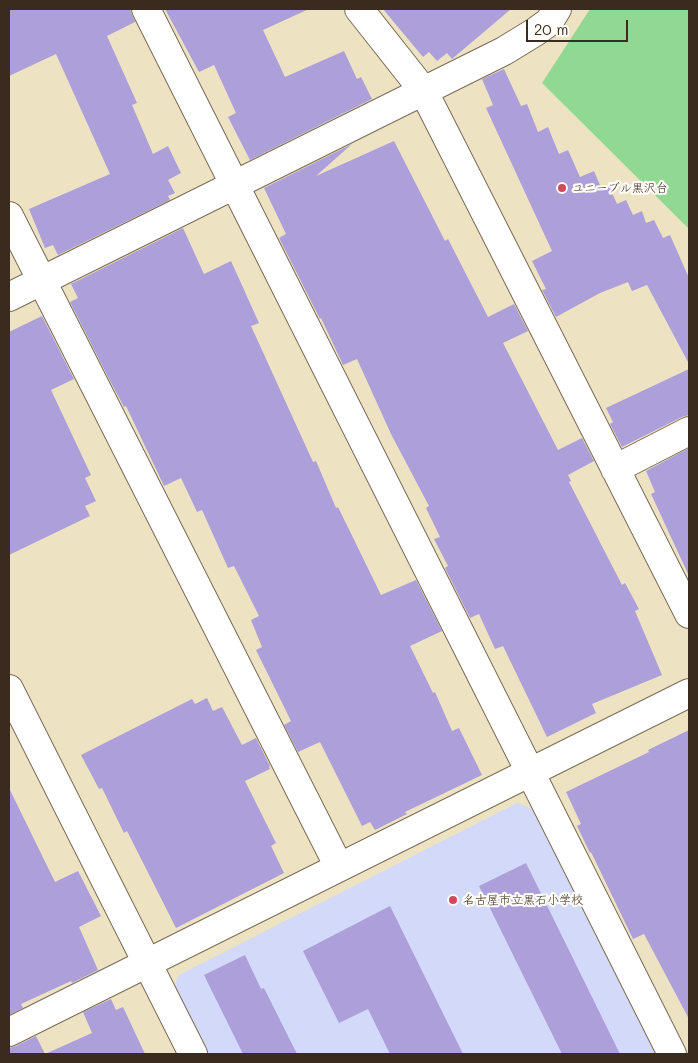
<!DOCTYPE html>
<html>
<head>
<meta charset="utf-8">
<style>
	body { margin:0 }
	#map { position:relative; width:698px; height:1063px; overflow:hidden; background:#ede3c2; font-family:Mali,sans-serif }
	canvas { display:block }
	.frame { position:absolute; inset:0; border:10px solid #3b2a1e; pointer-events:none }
	.scale { position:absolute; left:526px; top:20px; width:102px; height:22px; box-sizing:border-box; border:2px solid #3b2a1e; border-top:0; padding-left:6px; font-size:15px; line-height:18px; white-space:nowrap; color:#3b2a1e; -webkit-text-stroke:4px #fdfcf7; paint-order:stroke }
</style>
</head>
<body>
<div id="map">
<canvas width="698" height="1063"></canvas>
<div class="frame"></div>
<div class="scale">20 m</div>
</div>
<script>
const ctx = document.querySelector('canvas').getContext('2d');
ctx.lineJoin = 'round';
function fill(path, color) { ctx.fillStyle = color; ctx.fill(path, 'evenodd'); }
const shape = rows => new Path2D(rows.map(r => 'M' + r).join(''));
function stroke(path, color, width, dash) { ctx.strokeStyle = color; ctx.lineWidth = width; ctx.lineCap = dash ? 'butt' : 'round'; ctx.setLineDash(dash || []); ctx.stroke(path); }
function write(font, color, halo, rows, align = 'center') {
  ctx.font = font + ' Mali,"Klee One",sans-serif'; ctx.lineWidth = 4.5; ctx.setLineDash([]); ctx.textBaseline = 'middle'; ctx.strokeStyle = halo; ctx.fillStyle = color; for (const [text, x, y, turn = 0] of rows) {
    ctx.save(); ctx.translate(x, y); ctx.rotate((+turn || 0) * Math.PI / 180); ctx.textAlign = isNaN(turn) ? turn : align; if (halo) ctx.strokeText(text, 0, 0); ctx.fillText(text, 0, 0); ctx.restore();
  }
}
const built = shape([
	[517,803,535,810,657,1054,207,1054,174,988,179,975]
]);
const green = shape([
	[590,9,689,9,689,229,542,83]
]);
const building = shape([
	[9,9,130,9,135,22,107,36,137,103,132,105,153,154,168,146,181,173,168,180,175,193,168,196,170,200,58,255,53,245,45,248,29,209,110,174,56,54,9,76],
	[165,9,309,9,263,30,285,77,344,51,357,79,361,77,372,99,250,160,228,117,236,113,214,65,199,72],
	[383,9,511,9,452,59,447,53,437,61,429,52,423,57],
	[504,69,521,106,527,104,538,132,548,127,559,154,568,150,580,177,594,171,602,190,609,186,617,204,626,200,633,215,642,211,646,223,654,220,663,238,670,235,689,278,689,364,647,285,632,291,628,282,600,293,556,317,542,290,546,289,532,261,552,251,486,108,493,105,482,79],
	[394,141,445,241,448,239,488,317,514,304,528,331,503,343,558,450,582,438,594,461,568,475,571,481,569,482,622,585,625,583,639,609,635,611,662,675,592,704,596,713,547,737,503,646,495,649,479,614,470,618,445,568,448,566,434,539,440,537,426,508,429,506,391,434,357,359,343,365,321,318,320,319,279,238,286,234,264,188,352,144,316,176],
	[183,228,204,274,231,261,259,323,251,326,313,462,316,461,336,508,338,507,381,595,416,580,442,631,410,646,433,693,435,692,452,731,459,728,482,775,405,812,407,814,375,830,370,822,362,826,320,742,298,752,284,725,291,721,256,650,262,647,251,620,259,616,234,566,228,568,202,510,197,512,181,478,164,486,126,406,124,407,108,377,70,302,78,298,71,284],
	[42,316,74,379,51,390,91,475,85,478,96,501,85,506,90,516,9,555,9,332],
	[689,369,689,415,682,417,622,447,610,424,613,422,606,408],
	[689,448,689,576,651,494,655,492,646,471],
	[207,698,213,711,222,707,242,745,256,738,270,766,269,767,270,769,245,781,276,843,271,846,284,873,176,928,127,831,124,833,102,788,99,789,81,755,192,699,195,704],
	[689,730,689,1019,644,934,633,939,591,852,590,853,577,826,581,824,566,792,649,752,648,750],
	[9,788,55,882,78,871,101,916,79,927,98,970,72,983,71,981,21,1004,23,1008,9,1015],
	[526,863,620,1054,562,1054,479,886],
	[390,906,463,1054,390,1054,368,1009,339,1023,303,951],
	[245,955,261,989,264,988,297,1054,243,1054,204,975],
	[111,999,116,1010,123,1007,145,1054,9,1054,9,1048,16,1046,36,1036,45,1054,92,1033,83,1012]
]);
const minor = shape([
	[146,9,672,1054],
	[359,9,423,90,689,614],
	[9,216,339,867],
	[9,297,504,51,535,32,549,22,557,9],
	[615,469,689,431],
	[9,689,193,1054],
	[9,1032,689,693]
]);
const markers = [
	[562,188,5,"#d1495b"],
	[453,900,5,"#d1495b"]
];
const poiNames = [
	["ユニーブル黒沢台",572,188],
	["名古屋市立黒石小学校",463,900]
];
fill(built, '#d2d9f9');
fill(green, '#91d993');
fill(building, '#ac9fda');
stroke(minor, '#796b57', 30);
stroke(minor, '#fff', 28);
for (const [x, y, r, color] of markers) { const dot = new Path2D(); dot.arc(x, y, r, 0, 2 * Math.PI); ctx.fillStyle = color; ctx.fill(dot); stroke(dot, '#fdfcf7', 2); }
write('12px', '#3b2a1e', '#fdfcf7', poiNames, 'left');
</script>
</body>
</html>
